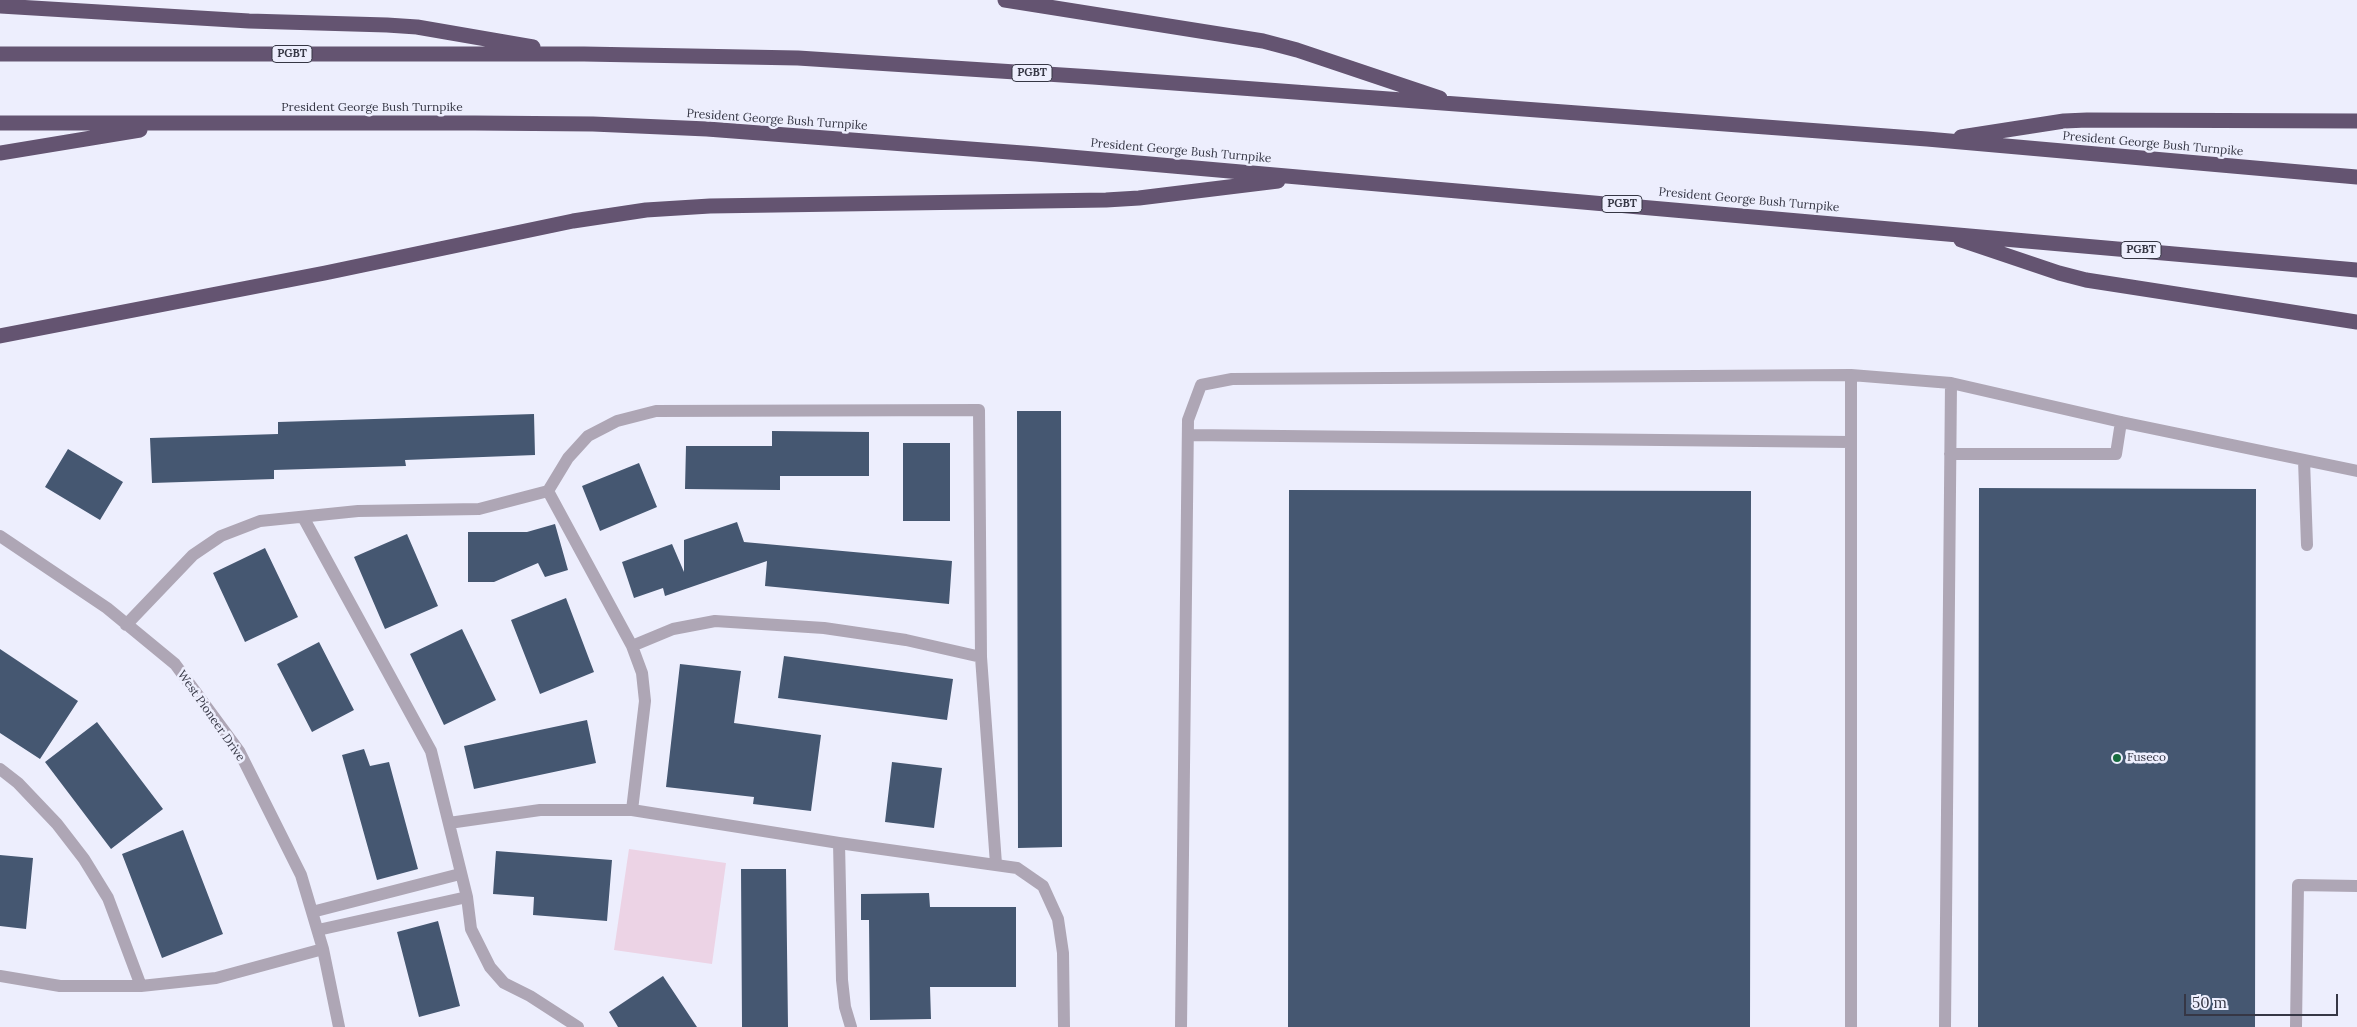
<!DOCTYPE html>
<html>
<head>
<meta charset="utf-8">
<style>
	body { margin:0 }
	#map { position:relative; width:2357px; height:1027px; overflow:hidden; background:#edeefd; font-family:Lora,serif }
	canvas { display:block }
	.scale { position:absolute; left:2184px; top:994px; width:154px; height:22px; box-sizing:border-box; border:2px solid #363745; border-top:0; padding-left:6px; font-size:15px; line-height:18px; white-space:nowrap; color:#363745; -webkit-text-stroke:4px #edeefd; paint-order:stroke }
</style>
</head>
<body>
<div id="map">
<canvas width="2357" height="1027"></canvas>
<div class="scale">50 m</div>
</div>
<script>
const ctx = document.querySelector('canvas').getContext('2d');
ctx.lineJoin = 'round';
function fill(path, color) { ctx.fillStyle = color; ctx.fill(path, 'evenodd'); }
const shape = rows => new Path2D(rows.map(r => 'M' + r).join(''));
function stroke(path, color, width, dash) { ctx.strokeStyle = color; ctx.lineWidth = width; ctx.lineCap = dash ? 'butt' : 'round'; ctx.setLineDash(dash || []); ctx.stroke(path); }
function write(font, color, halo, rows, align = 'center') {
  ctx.font = font + ' Lora,serif'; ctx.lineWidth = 5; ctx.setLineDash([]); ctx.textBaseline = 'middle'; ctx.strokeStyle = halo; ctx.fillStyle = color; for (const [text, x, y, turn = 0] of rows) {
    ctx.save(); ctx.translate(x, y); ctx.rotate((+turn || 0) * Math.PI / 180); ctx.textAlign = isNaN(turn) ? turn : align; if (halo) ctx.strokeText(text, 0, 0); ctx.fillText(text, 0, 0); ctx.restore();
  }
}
const green = shape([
	[629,849,726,863,712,964,614,950]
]);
const building = shape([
	[1017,411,1061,411,1062,847,1018,848],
	[534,414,535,455,405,460,406,466,274,470,274,479,152,483,150,438,278,434,278,422],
	[772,431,869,432,869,476,780,476,780,490,685,489,686,446,772,446],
	[903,443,950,443,950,521,903,521],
	[68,449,123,482,100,520,45,487],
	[639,463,657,507,600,531,582,486],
	[1979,488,2256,489,2255,1027,1978,1027],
	[1289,490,1751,491,1750,1027,1288,1027],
	[737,522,744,542,952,561,949,604,765,586,767,561,665,596,663,588,634,598,622,562,672,544,684,572,684,540],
	[555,524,568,570,545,577,538,563,494,582,468,582,468,532,527,532],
	[407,534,438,606,385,629,354,557],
	[265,548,298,617,245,642,213,573],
	[566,598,594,672,540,694,511,620],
	[462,629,496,700,444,725,410,654],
	[319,642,354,710,312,732,277,664],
	[0,649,78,701,40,759,0,733],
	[784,656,953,679,947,720,778,698],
	[680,664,741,671,734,723,821,735,811,811,753,804,754,797,666,787],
	[587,720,596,763,474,789,464,746],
	[97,722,163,809,111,849,45,762],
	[364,749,370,766,389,762,418,869,377,880,342,755],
	[892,762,942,768,934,828,885,822],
	[183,830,223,934,162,958,122,854],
	[496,851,612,860,607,921,533,915,534,897,493,894],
	[0,855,33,858,26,929,0,926],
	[741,869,786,869,788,1027,742,1027],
	[929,893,930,907,1016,907,1016,987,930,987,931,1019,870,1020,869,920,861,920,861,894],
	[438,921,460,1006,419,1017,397,932],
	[663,976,697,1027,618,1027,609,1012]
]);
const minor = shape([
	[1188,435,1850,442],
	[1950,454,2116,454,2121,422],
	[2304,460,2307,545],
	[303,517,431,751,467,897,471,929,490,967,504,983,530,996,578,1027],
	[0,536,107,608,175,664,239,751,301,875,323,949,339,1027],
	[126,625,193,555,221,536,260,521,358,511,479,509,548,491],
	[632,646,673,629,715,621,824,628,906,640,981,657],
	[0,769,18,783,57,824,84,859,108,898,141,986],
	[632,810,645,701,642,673,632,646,548,491,568,458,588,436,617,421,656,411,979,410,981,657,996,864],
	[449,823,540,810,632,810,839,843,1017,868,1043,886,1058,919,1063,953,1064,1027],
	[839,843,842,980,845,1007,851,1027],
	[312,912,460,874],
	[318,930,467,897],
	[0,976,60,986,141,986,216,978,323,949],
	[1181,1027,1188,420,1201,385,1232,379,1851,375,1951,383],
	[1851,1027,1851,375],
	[1945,1027,1951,383,2121,422,2357,471],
	[2296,1027,2298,885,2357,886]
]);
const highway = shape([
	[1005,0,1263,41,1297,50,1440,98],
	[0,6,249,21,387,25,417,27,533,47],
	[0,54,584,54,798,58,1093,77,1927,139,2357,177],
	[0,123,475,123,593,124,707,129,1036,154,2357,270],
	[1961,137,2064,121,2087,120,2357,121],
	[0,153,140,130],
	[1961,240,2059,273,2086,280,2357,322],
	[0,336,325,273,573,221,646,210,710,206,1106,200,1139,198,1278,181]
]);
const markers = [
	[2117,758,5,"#176c3e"]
];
const shields = [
	[292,54,40],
	[1032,73,40],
	[1622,204,40],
	[2141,250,40]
];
const shieldNames = [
	["PGBT",292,54],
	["PGBT",1032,73],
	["PGBT",1622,204],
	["PGBT",2141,250]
];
const streetNames = [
	["President George Bush Turnpike",372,108],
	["President George Bush Turnpike",777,120,4],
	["President George Bush Turnpike",2153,144,5],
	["President George Bush Turnpike",1181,151,5],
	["President George Bush Turnpike",1749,200,5],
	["West Pioneer Drive",211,716,55]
];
const poiNames = [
	["Fuseco",2127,758]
];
fill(green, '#ecd3e5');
fill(building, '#455771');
stroke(minor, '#aea6b5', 12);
stroke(highway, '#645471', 15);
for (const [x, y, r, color] of markers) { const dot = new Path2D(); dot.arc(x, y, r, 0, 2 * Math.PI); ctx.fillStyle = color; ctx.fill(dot); stroke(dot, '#edeefd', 2); }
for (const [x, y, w] of shields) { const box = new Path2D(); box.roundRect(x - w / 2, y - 8.5, w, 17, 4); ctx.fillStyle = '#edeefd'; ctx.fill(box); stroke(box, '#363745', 1); }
write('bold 11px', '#363745', null, shieldNames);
write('12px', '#363745', '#edeefd', streetNames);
write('12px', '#363745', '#edeefd', poiNames, 'left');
</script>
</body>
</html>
